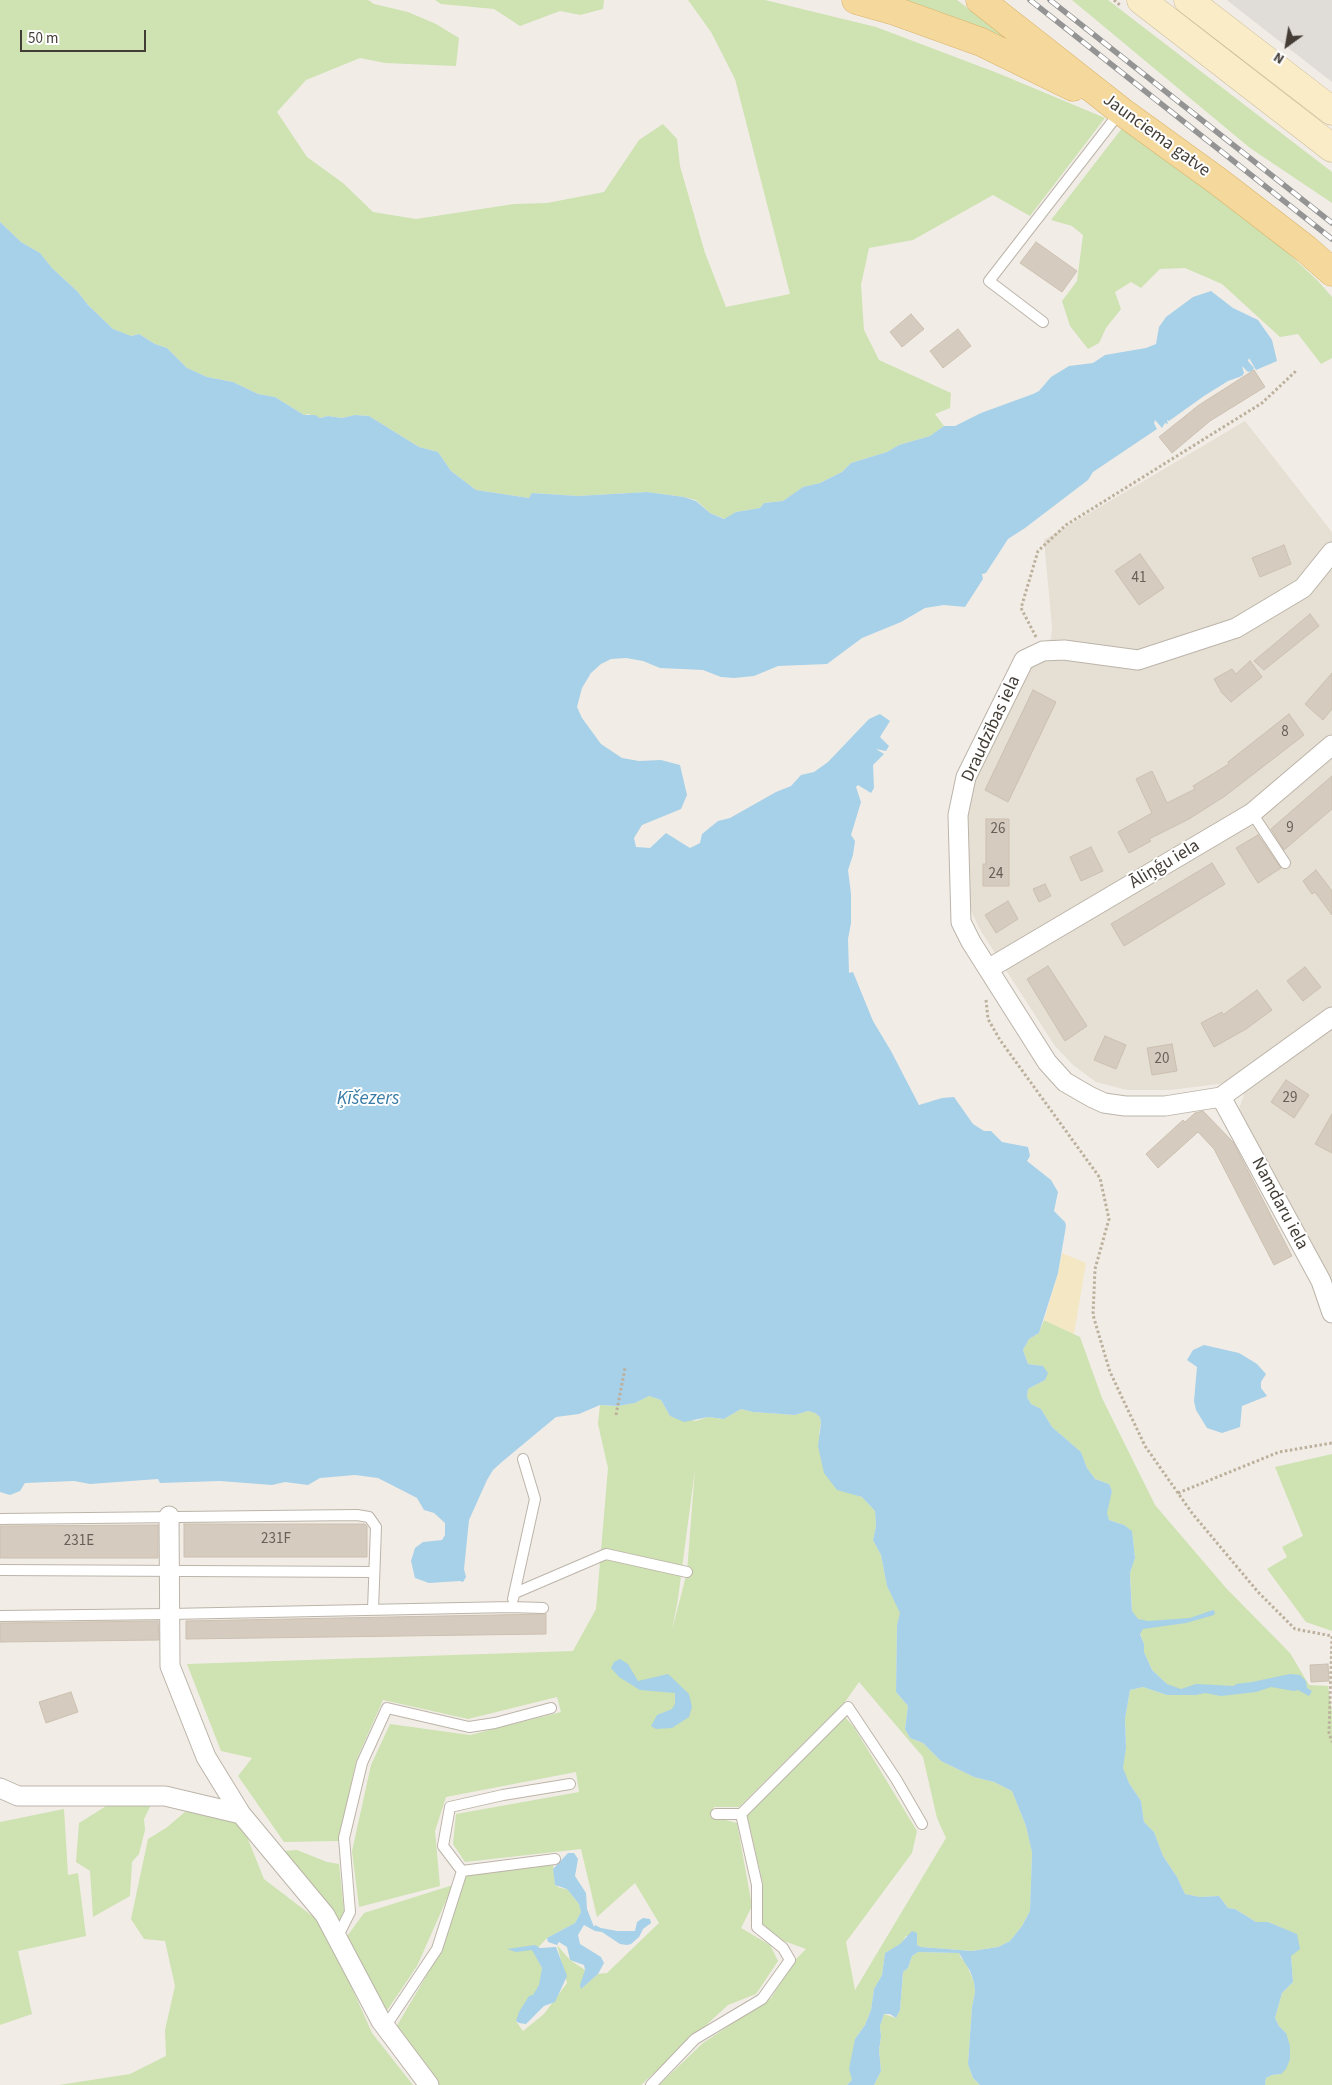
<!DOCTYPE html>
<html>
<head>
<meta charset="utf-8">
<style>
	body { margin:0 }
	#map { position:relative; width:1332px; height:2085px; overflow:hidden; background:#f1ede6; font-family:"Source Sans 3",sans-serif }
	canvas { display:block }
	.north { position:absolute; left:1262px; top:20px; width:50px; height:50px; -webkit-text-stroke:4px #fff; paint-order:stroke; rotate:212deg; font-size:14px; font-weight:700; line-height:20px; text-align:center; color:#433d36 }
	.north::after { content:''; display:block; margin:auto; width:18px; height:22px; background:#433d36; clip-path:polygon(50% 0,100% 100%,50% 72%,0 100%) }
	.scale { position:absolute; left:20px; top:30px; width:126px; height:22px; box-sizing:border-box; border:2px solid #433d36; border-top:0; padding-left:6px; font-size:15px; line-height:18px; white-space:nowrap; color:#433d36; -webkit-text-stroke:4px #fff; paint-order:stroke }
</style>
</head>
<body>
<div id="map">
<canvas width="1332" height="2085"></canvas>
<div class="north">N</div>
<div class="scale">50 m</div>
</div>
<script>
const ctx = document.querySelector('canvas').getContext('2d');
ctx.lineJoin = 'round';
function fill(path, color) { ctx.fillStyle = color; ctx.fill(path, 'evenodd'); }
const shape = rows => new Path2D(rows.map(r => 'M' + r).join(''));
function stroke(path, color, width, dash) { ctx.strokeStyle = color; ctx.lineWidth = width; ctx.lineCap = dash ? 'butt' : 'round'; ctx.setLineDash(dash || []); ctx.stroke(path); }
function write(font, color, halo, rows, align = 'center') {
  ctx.font = font + ' "Source Sans 3",sans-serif'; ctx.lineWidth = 4; ctx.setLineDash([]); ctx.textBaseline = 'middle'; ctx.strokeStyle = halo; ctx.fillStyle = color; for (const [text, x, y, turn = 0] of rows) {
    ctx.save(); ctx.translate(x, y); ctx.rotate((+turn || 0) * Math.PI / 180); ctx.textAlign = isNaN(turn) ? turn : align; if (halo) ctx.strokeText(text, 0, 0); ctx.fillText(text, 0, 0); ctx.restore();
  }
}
const residential = shape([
	[1245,421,1332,532,1332,1286,1238,1112,1244,1095,1227,1083,1170,1090,1127,1090,1096,1082,1073,1065,1055,1046,1002,964,979,928,970,908,967,802,974,764,1032,648,1051,639,1052,627,1044,540]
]);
const industrial = shape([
	[1227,0,1332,0,1332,82,1233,5]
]);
const green = shape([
	[0,0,368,0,374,4,408,12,436,24,459,38,456,66,385,63,360,58,306,80,277,112,307,157,343,183,373,212,416,219,514,204,547,203,604,192,639,140,663,124,677,139,680,166,705,253,726,307,790,294,735,79,711,32,688,0,765,0,876,27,1000,74,1105,118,1030,216,993,195,913,240,869,248,861,285,864,330,879,360,951,393,950,408,935,414,944,426,936,432,930,436,899,445,887,452,851,463,842,472,820,483,803,487,783,501,764,503,760,508,736,512,725,519,710,513,696,500,684,497,647,492,578,496,533,493,529,498,476,490,451,471,438,452,419,447,369,416,355,415,342,418,328,416,320,418,308,414,304,415,275,397,258,394,233,382,207,377,187,368,167,348,155,344,139,334,130,336,113,329,88,305,78,292,52,268,40,253,21,242,0,222],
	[435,0,604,0,603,9,580,15,560,11,520,26,494,9,441,4],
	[898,0,957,0,1018,46],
	[1072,0,1108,0,1332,172,1332,203,1250,148],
	[1123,127,1272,238,1318,281,1332,297,1332,358,1321,364,1298,334,1280,337,1222,284,1185,268,1160,269,1141,288,1131,282,1115,292,1121,309,1106,328,1099,343,1088,349,1070,326,1062,301,1077,281,1083,235,1072,226,1051,220],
	[1044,1320,1080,1337,1102,1398,1155,1505,1226,1588,1290,1653,1309,1685,1328,1686,1332,1712,1332,2085,1265,2085,1266,2078,1272,2075,1281,2074,1286,2033,1279,2026,1275,2018,1282,1993,1293,1982,1291,1956,1280,1927,1268,1922,1256,1922,1235,1909,1228,1908,1219,1896,1200,1897,1185,1894,1177,1877,1163,1856,1154,1832,1144,1822,1141,1801,1129,1783,1122,1768,1126,1748,1125,1719,1130,1690,1143,1687,1167,1695,1167,1684,1152,1670,1144,1652,1144,1644,1132,1611,1130,1573,1135,1558,1133,1539,1132,1532,1124,1525,1109,1520,1106,1513,1112,1491,1109,1484,1095,1479,1087,1468,1081,1452,1052,1427,1041,1409,1031,1404,1027,1397,1028,1389,1045,1380,1043,1366,1028,1364,1023,1350,1029,1339,1039,1333],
	[649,1396,661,1400,670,1416,696,1421,708,1417,724,1419,741,1409,753,1412,795,1415,808,1411,815,1413,820,1417,821,1423,819,1433,837,1489,862,1497,875,1511,876,1526,873,1540,881,1555,887,1586,901,1613,897,1625,896,1692,908,1706,905,1729,910,1738,923,1743,941,1761,974,1777,994,1782,1012,1791,1026,1826,1032,1851,1030,1911,1022,1926,1010,1941,998,1947,972,1951,921,1947,917,1945,916,1938,906,1936,901,1944,885,1953,882,1975,874,1989,871,2010,865,2025,855,2039,852,2080,847,2085,659,2085,703,2043,771,1998,795,1960,806,1949,784,1941,762,1924,763,1884,747,1815,844,1716,854,1727,917,1831,912,1853,846,1942,855,1990,946,1838,937,1818,923,1757,859,1682,845,1702,739,1807,714,1807,710,1816,737,1823,752,1906,741,1928,770,1945,778,1961,756,1994,728,2005,641,2085,439,2085,395,2029,438,1956,464,1875,553,1863,555,1885,560,1888,567,1889,579,1904,581,1912,575,1923,547,1938,534,1952,542,1968,540,1985,516,2021,523,2031,544,2014,567,1983,557,1945,570,1960,585,1970,582,1988,598,1974,607,1973,659,1923,635,1883,597,1917,581,1849,465,1862,453,1844,456,1814,579,1792,576,1772,446,1797,435,1831,440,1886,359,1907,352,1851,371,1765,390,1724,470,1735,561,1712,557,1697,468,1719,383,1700,356,1761,339,1841,284,1842,238,1776,252,1758,221,1751,187,1664,573,1651,596,1609,608,1468,598,1424,600,1405,618,1406,635,1403],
	[695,1469,687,1572,672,1630,678,1599],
	[1332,1454,1332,1631,1306,1622,1267,1569,1287,1557,1282,1547,1303,1536,1275,1467],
	[111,1803,152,1803,144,1819,145,1830,139,1854,132,1862,130,1896,93,1917,90,1871,76,1862,79,1823],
	[64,1809,68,1875,78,1873,86,1936,18,1951,32,2014,0,2025,0,1822],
	[186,1811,241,1822,264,1879,324,1925,372,2033,413,2085,59,2085,130,2074,166,2056,165,2030,175,1986,165,1941,144,1939,131,1919,148,1839,166,1828],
	[297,1850,327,1862,339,1864,344,1911,338,1924,283,1851],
	[453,1885,417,1966,386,2012,345,1939,364,1913],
	[918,1952,959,1953,961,1958,965,1961,974,1982,975,1992,972,2007,968,2064,973,2078,980,2085,874,2085,881,2071,879,2050,881,2037,880,2026,884,2014,896,2018,900,2010,903,1972,908,1968,912,1956]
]);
const sand = shape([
	[1062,1253,1086,1263,1074,1334,1044,1320,1058,1273]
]);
const water = shape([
	[0,222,21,242,40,253,52,268,78,292,88,305,113,329,131,336,139,334,155,344,167,348,187,368,207,377,233,382,258,394,275,397,304,415,315,415,320,418,328,416,342,418,355,415,369,416,419,447,438,452,451,471,476,490,529,498,532,493,578,496,647,492,684,497,696,501,710,513,724,519,736,512,760,508,764,503,783,501,803,487,820,483,842,472,851,463,887,452,899,445,930,436,944,426,955,426,981,413,1033,394,1039,391,1051,377,1069,366,1093,363,1105,355,1146,348,1156,344,1159,327,1166,317,1193,297,1211,291,1233,308,1258,320,1272,340,1277,361,1256,370,1249,358,1248,361,1254,368,1252,371,1248,372,1242,366,1244,373,1242,376,1228,381,1204,396,1169,421,1167,420,1168,424,1165,423,1162,428,1155,420,1154,423,1157,429,1093,472,1088,480,1025,528,1008,539,986,573,982,574,983,579,965,607,944,605,925,608,901,622,862,638,827,664,778,666,754,676,734,678,721,677,703,670,660,668,643,661,626,658,611,659,601,664,591,673,582,688,577,707,582,718,601,744,622,758,639,761,661,760,680,765,687,795,681,809,642,825,634,838,636,847,650,848,666,833,690,848,700,843,702,834,718,821,730,818,776,792,791,786,801,775,814,772,828,762,869,719,880,714,890,721,880,737,889,746,886,751,876,749,884,754,873,765,874,788,871,793,858,785,856,787,861,802,851,835,855,841,853,855,848,870,851,894,851,923,848,939,849,973,853,972,873,1021,891,1051,919,1105,942,1098,954,1097,973,1124,984,1131,991,1131,1002,1142,1028,1147,1030,1156,1027,1161,1051,1180,1058,1192,1054,1211,1065,1222,1066,1226,1058,1273,1039,1333,1029,1339,1023,1350,1028,1364,1043,1366,1048,1373,1045,1380,1028,1389,1027,1397,1031,1404,1041,1409,1052,1427,1081,1452,1087,1468,1095,1479,1109,1484,1112,1491,1107,1513,1109,1520,1124,1525,1132,1531,1133,1539,1135,1558,1130,1573,1131,1595,1132,1611,1138,1619,1148,1621,1190,1618,1213,1610,1215,1612,1214,1615,1186,1623,1143,1629,1140,1634,1144,1644,1144,1652,1152,1670,1167,1684,1181,1689,1196,1684,1234,1686,1236,1684,1252,1682,1290,1674,1300,1675,1306,1681,1307,1688,1312,1691,1309,1696,1298,1690,1294,1691,1271,1687,1256,1692,1221,1696,1205,1693,1196,1695,1167,1695,1143,1687,1130,1690,1125,1719,1126,1748,1123,1768,1129,1783,1141,1801,1144,1822,1154,1832,1163,1856,1177,1877,1185,1894,1200,1897,1219,1896,1228,1908,1235,1909,1256,1922,1268,1922,1297,1934,1300,1949,1291,1956,1293,1982,1282,1993,1275,2018,1279,2026,1286,2033,1290,2046,1290,2059,1286,2069,1281,2074,1272,2075,1266,2078,1265,2085,980,2085,973,2078,968,2064,972,2007,975,1992,974,1982,970,1971,959,1953,918,1952,912,1956,908,1968,903,1972,900,2010,896,2018,890,2014,884,2014,880,2026,881,2037,879,2050,881,2071,874,2085,847,2085,852,2080,849,2069,855,2039,865,2025,871,2010,874,1989,882,1975,885,1953,900,1944,912,1931,917,1933,917,1945,921,1947,972,1951,998,1947,1010,1941,1022,1926,1030,1911,1032,1852,1026,1826,1012,1791,994,1782,974,1777,941,1761,923,1743,910,1738,905,1729,908,1706,896,1692,897,1625,900,1613,887,1586,881,1555,873,1540,876,1526,875,1511,862,1497,837,1490,824,1473,818,1446,821,1423,820,1417,815,1413,808,1411,795,1415,753,1412,741,1409,724,1419,708,1417,684,1422,670,1416,661,1400,649,1396,635,1403,618,1406,600,1405,579,1414,556,1417,503,1461,493,1470,487,1480,469,1520,464,1569,466,1577,463,1582,460,1581,429,1583,415,1578,411,1561,415,1548,423,1542,442,1540,445,1535,445,1523,434,1513,424,1510,417,1498,378,1478,355,1475,320,1478,308,1485,285,1482,272,1485,220,1481,160,1483,158,1479,90,1484,74,1481,25,1483,20,1491,10,1495,0,1492],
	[1204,1345,1239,1353,1257,1364,1266,1374,1261,1382,1261,1388,1267,1396,1242,1406,1240,1427,1222,1433,1207,1428,1196,1410,1194,1401,1197,1367,1187,1360,1193,1350],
	[620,1659,628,1664,638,1681,668,1674,689,1694,692,1707,689,1717,672,1728,656,1729,651,1726,657,1715,672,1709,675,1704,675,1693,640,1690,619,1677,611,1668,614,1662],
	[568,1853,574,1853,578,1859,575,1876,586,1893,587,1909,594,1927,595,1925,601,1928,617,1931,635,1931,637,1922,643,1918,650,1919,651,1923,643,1929,639,1937,631,1944,627,1945,620,1944,602,1932,595,1931,584,1925,578,1935,580,1944,601,1957,604,1963,598,1974,581,1989,580,1985,585,1970,584,1965,570,1960,567,1947,559,1942,557,1945,548,1942,547,1938,575,1923,581,1912,579,1904,567,1889,555,1885,553,1869],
	[535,1945,540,1948,556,1947,567,1976,555,2002,544,2006,526,2024,519,2023,516,2021,519,2012,529,1996,533,1995,539,1985,542,1968,532,1950,516,1952,507,1949]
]);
const building = shape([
	[1036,242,1077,271,1062,292,1020,263,1036,242],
	[911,314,924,329,902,347,890,332,911,314],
	[958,329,971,346,943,368,930,351,958,329],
	[1254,370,1265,387,1210,421,1172,453,1159,437,1199,405,1254,370],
	[1284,545,1291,564,1260,577,1252,558,1284,545],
	[1140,554,1164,588,1139,605,1115,571,1140,554],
	[1310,614,1319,626,1264,670,1254,661,1310,614],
	[1250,661,1262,677,1231,702,1222,693,1214,679,1232,669,1236,674,1250,661],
	[1332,673,1332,709,1323,720,1305,704,1332,673],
	[1033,690,1056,702,1008,802,985,790,1033,690],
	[1289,714,1304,735,1225,796,1189,819,1149,839,1151,841,1129,853,1118,832,1152,813,1136,779,1152,771,1167,803,1195,789,1193,786,1229,764,1228,762,1289,714],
	[1332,776,1332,809,1284,850,1271,829,1332,776],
	[986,819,1009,819,1009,886,983,886,983,864,986,864,986,819],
	[1258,835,1281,868,1258,883,1236,848,1258,835],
	[1091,847,1103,871,1081,881,1070,857,1091,847],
	[1212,863,1225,884,1124,946,1111,924,1212,863],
	[1316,870,1332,891,1332,915,1315,892,1312,894,1303,881,1316,870],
	[1045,884,1051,896,1039,902,1033,889,1045,884],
	[1008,901,1018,919,996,933,985,915,1008,901],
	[1048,966,1087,1026,1065,1041,1027,979,1048,966],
	[1305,967,1321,987,1303,1001,1287,981,1305,967],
	[1257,990,1272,1010,1246,1029,1214,1047,1201,1023,1222,1012,1223,1015,1257,990],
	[1105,1036,1126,1045,1116,1069,1094,1060,1105,1036],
	[1172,1044,1177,1071,1152,1075,1147,1048,1172,1044],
	[1286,1080,1309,1095,1294,1118,1271,1102,1286,1080],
	[1203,1111,1233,1142,1292,1256,1274,1265,1214,1149,1198,1132,1158,1168,1146,1154,1183,1120,1185,1122,1195,1113,1203,1111],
	[1332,1114,1332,1153,1315,1144,1332,1114],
	[184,1524,365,1524,367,1526,367,1557,184,1557,184,1524],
	[158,1525,158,1558,0,1558,0,1526,158,1525],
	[546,1614,546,1634,186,1639,186,1621,546,1614],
	[158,1621,159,1640,0,1642,0,1623,158,1621],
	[1328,1664,1329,1681,1311,1682,1310,1665,1328,1664],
	[71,1692,78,1712,46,1723,39,1702,71,1692]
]);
const path = shape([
	[1114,0,1121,6],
	[1036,637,1021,608,1038,551,1066,525,1262,403,1296,371],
	[986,1000,988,1019,1000,1040,1100,1178,1109,1219,1095,1269,1093,1315,1110,1372,1145,1446,1192,1513,1258,1592,1295,1629,1332,1636,1329,1733,1332,1742],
	[616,1415,625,1368],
	[1178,1493,1279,1452,1332,1443]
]);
const lane = shape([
	[1043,322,989,281,1120,112],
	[1252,813,1285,863],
	[0,1519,357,1515,369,1517,376,1527,373,1610],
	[0,1570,374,1572],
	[515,1593,606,1554,687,1572],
	[513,1599,535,1499,523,1459],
	[0,1616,170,1614,511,1607,543,1608],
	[716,1814,741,1814],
	[462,1871,443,1846,450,1807,503,1795,570,1784],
	[337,1938,350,1912,344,1838,362,1763,387,1708,469,1727,495,1723,551,1708],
	[385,2027,437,1949,462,1871,555,1859],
	[651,2085,695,2039,762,1999,790,1960,783,1948,757,1927,757,1885,741,1814,848,1707,896,1779,922,1824]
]);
const street = shape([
	[1332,552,1303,588,1236,628,1138,660,1064,650,1043,651,1024,660,966,777,958,815,961,922,971,942,1047,1062,1065,1082,1091,1097,1104,1103,1125,1106,1165,1106,1221,1097,1332,1017],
	[988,969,1252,813,1332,745],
	[1221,1097,1321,1281,1332,1313],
	[169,1516,170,1666,206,1757,241,1814,325,1915,381,2021,429,2085],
	[0,1788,18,1796,165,1796,241,1814]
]);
const secondary = shape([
	[1141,0,1332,148],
	[1188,0,1332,111]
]);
const primary = shape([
	[856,0,895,11,981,42,1073,87],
	[980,0,1121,111,1219,182,1306,249,1332,272]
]);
const rail = shape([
	[1030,0,1332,239],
	[1050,0,1332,223]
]);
const numberNames = [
	["41",1139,579],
	["8",1285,733],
	["9",1290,829],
	["26",998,830],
	["24",996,875],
	["20",1162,1060],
	["29",1290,1099],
	["231F",276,1540],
	["231E",79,1542]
];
const streetNames = [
	["Jaunciema gatve",1156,136,36],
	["Draudzības iela",992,729,-65],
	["Āliņģu iela",1165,865,-31],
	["Namdaru iela",1279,1204,62]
];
const waterNames = [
	["Ķīšezers",368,1100]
];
fill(residential, '#e5dfd4');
fill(industrial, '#e0dcd7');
fill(green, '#cee2b2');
fill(sand, '#f3e7c4');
fill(water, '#a7d0e9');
fill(building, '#d5cbbf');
stroke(building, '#ccc0b0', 1);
stroke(lane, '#bcb4a9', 12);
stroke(street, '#bcb4a9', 21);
stroke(secondary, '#cdbe99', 29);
stroke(primary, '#d9b46c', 29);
stroke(path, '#bcb09c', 3, [2.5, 2.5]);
stroke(lane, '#fff', 10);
stroke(street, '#fff', 19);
stroke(secondary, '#faecc7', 28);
stroke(primary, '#f5d89b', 28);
stroke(rail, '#949494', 5.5);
stroke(rail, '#fff', 4, [11]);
write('15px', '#686058', null, numberNames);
write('18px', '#433d36', '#fff', streetNames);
write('italic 19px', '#387ba5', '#fff', waterNames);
</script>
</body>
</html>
